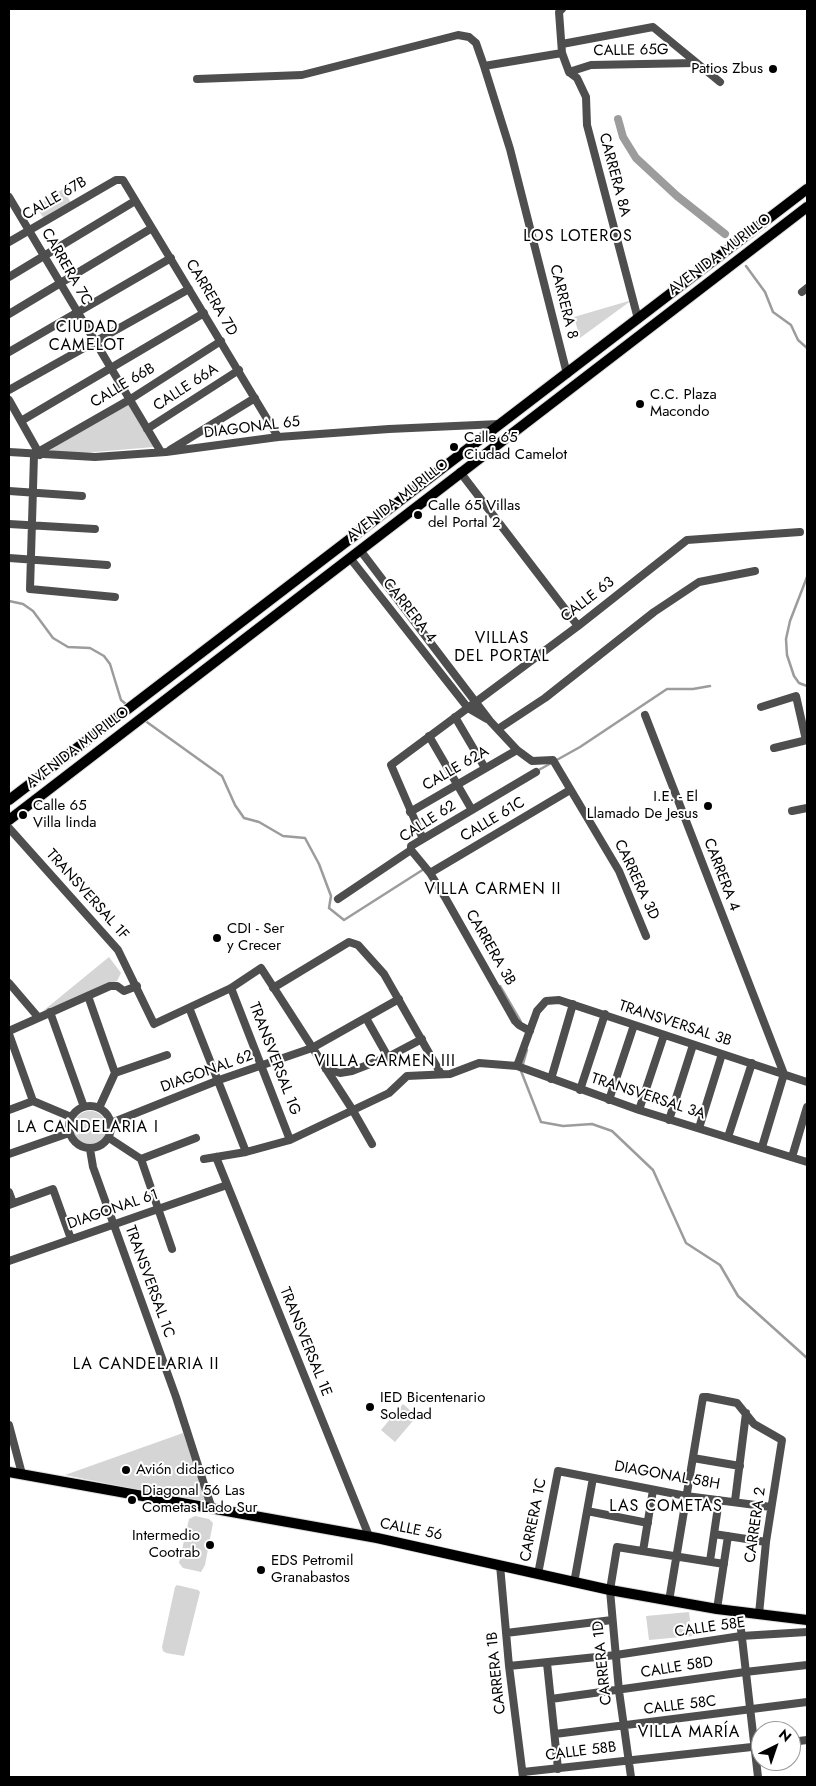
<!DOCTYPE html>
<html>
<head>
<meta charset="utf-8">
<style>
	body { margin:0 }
	#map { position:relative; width:816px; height:1786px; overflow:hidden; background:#fff; font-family:Jost,sans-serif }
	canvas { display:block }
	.frame { position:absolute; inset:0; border:10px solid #000; pointer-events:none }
	.north { position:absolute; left:751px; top:1721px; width:50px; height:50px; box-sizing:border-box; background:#fff; border:1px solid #999; border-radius:50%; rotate:41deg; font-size:14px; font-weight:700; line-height:20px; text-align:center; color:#000 }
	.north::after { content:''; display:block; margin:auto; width:18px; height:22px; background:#000; clip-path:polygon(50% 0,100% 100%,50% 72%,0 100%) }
</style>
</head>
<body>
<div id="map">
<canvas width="816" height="1786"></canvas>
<div class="frame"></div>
<div class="north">N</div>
</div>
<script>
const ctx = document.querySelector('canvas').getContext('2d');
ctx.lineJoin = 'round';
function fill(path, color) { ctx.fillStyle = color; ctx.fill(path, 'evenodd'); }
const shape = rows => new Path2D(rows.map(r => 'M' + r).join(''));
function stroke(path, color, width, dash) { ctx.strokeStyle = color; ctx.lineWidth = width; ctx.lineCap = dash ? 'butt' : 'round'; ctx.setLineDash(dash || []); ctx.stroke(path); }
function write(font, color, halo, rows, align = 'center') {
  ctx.font = font + ' Jost,sans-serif'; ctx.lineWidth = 4; ctx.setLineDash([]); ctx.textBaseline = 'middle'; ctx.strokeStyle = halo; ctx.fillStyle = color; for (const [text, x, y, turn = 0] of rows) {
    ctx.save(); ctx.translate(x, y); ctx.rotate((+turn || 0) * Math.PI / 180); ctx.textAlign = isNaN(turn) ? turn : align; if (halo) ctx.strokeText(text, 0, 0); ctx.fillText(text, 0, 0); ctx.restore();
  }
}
const green = shape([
	[63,189,71,203,44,219,36,206],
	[632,300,580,338,574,317],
	[128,402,154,447,71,454,47,452],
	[109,957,121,973,117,981,43,1011],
	'73 1128a17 17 0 1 1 34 0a17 17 0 1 1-34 0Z',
	[403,1404,417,1416,395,1442,381,1430],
	[183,1433,208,1504,65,1475],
	[195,1516,209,1519,213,1523,205,1565,201,1572,183,1568,179,1563,189,1519],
	[177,1585,198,1590,200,1592,184,1656,166,1653,163,1651,162,1647,175,1587],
	[689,1612,692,1636,649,1640,646,1616]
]);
const stream = shape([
	[746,266,765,292,773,312,791,325,798,340,807,348],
	[807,577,790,621,786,639,787,655,794,676,799,683,807,686],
	[9,601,23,604,33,611,53,638,68,647,90,648,104,656,110,664,121,700,127,705],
	[144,720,222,776,235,805,244,818,259,822,283,836,305,838,319,864,331,896,329,908,344,920,424,869],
	[537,771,580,747,667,689,693,689,710,686],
	[500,986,521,1022],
	[527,1050,521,1071,541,1122,563,1126,592,1124,612,1131,653,1170,686,1243,720,1265,738,1296,807,1358]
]);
const canal = shape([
	[618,119,623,137,636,158,677,196,725,234]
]);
const minor = shape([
	[562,9,559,12,562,53,569,72],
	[562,44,653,27,720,82],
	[484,66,562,53],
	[569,72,577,78,586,97,587,125,638,319],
	[569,72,591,65,695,63],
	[197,79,302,75,458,35,469,37,476,43,484,66,510,149,567,374],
	[9,197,161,452],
	[9,242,116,180,123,180,278,437],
	[9,277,135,201],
	[802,292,807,288],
	[9,314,152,228],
	[9,352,171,258],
	[9,390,189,289],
	[9,400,40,455],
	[21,421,204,313],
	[147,429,239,370],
	[170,450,255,398],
	[9,452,95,457,166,452,278,437,389,429,499,424],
	[38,452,129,400,221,341],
	[34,455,30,589,115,597],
	[460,472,578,626],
	[9,491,82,496],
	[9,524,95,529],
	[360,550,490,721,517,750,532,761,553,760,619,871,646,936],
	[9,558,107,565],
	[350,558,468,708,487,719],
	[761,707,796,696,806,740],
	[645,715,784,1074,762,1147],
	[455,717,485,768],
	[498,729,545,698,654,612,699,582,755,571],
	[429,736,472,810],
	[774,748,807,740],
	[792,811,807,808],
	[410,812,517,750],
	[9,828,118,950,154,1024,231,988,261,968,352,1109,372,1144],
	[423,839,391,765,578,626,687,540,800,532],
	[411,850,430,873,446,899,515,1021,519,1025,530,1031],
	[430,873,570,790],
	[338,899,411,850,411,846,536,772],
	[9,983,38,1017],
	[231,988,290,1140],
	[273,988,349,942,358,945,384,974,441,1074],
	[88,996,115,1073],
	[190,1010,246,1152],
	[50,1012,84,1107],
	[366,1018,388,1057],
	[9,1031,110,986,117,986,124,991,137,986],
	[9,1034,33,1101],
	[517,1066,537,1011,546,1001,559,1000,807,1082],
	[326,1069,340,1073,352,1071,388,1057,422,1039],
	[551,1079,573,1004],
	[580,1090,605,1014],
	[609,1100,634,1025],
	'69 1127a21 21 0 1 1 42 0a21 21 0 1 1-42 0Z',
	[99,1108,115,1073,167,1055],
	[9,1110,33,1101,71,1117],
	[639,1110,664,1035],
	[669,1120,693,1045],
	[111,1123,219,1080,312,1048,399,999],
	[699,1128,722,1054],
	[728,1137,752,1063],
	[109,1138,141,1159,172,1249],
	[90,1149,93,1167,176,1397,212,1509],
	[9,1154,69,1133],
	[216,1157,369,1536],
	[792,1157,807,1107],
	[141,1159,196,1138],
	[204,1159,246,1152,290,1140,389,1093,407,1076,450,1074,479,1063,517,1066,639,1110,807,1162],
	[9,1192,13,1203],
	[9,1205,53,1189,71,1239],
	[9,1261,227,1185],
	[9,1425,22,1474],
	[693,1458,740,1466],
	[735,1501,746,1413],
	[587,1511,648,1523],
	[714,1534,766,1542],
	[643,1551,653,1490],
	[710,1561,719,1500],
	[500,1565,509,1666,523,1777],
	[538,1574,558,1471,686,1496,771,1507],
	[574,1583,593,1478],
	[669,1601,703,1397,707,1397,737,1403,754,1424,782,1440,766,1542,759,1614],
	[717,1609,728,1536],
	[739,1612,758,1777],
	[506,1633,612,1620],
	[547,1663,558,1769],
	[509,1666,616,1655,741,1636,807,1632],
	[551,1699,745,1672,807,1665],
	[555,1734,807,1702],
	[791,1742,807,1740],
	[523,1772,761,1746],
	[631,1777,619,1691,610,1590,617,1547,724,1564]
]);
const major = shape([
	[9,800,807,189],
	[9,820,807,207],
	[9,1472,377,1538,610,1590,717,1609,807,1620]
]);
const markers = [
	[773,69,5,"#000"],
	[640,404,5,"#000"],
	[454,447,5,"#000"],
	[418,515,5,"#000"],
	[708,806,5,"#000"],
	[23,815,5,"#000"],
	[217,938,5,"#000"],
	[370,1407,5,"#000"],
	[126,1470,5,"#000"],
	[132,1500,5,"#000"],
	[210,1545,5,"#000"],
	[261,1570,5,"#000"]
];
const streetNames = [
	["CALLE 65G",631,51,-1],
	["CARRERA 8A",614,175,75],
	["CALLE 67B",55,199,-30],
	["AVENIDA MURILLO",720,255,-37],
	["CARRERA 7C",66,267,60],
	["CARRERA 7D",211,298,59],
	["CARRERA 8",563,302,76],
	["CALLE 66B",123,386,-31],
	["CALLE 66A",186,388,-33],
	["DIAGONAL 65",252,428,-7],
	["AVENIDA MURILLO",398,501,-38],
	["CALLE 63",588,600,-38],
	["CARRERA 4",409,611,52],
	["AVENIDA MURILLO",78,748,-37],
	["CALLE 62A",456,769,-30],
	["CALLE 61C",493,820,-31],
	["CALLE 62",428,822,-33],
	["CARRERA 4",721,875,69],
	["CARRERA 3D",636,880,65],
	["TRANSVERSAL 1F",87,895,48],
	["CARRERA 3B",490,948,60],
	["TRANSVERSAL 3B",675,1024,18],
	["TRANSVERSAL 1G",274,1059,69],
	["DIAGONAL 62",207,1072,-20],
	["TRANSVERSAL 3A",648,1097,18],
	["DIAGONAL 61",113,1210,-19],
	["TRANSVERSAL 1C",149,1282,70],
	["TRANSVERSAL 1E",305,1342,68],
	["DIAGONAL 58H",667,1476,10],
	["CARRERA 1C",534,1520,-79],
	["CARRERA 2",756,1525,-82],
	["CALLE 56",411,1530,11],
	["CALLE 58E",710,1628,-8],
	["CARRERA 1D",603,1663,-96],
	["CALLE 58D",677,1668,-9],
	["CARRERA 1B",497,1673,-96],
	["CALLE 58C",680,1706,-7],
	["CALLE 58B",581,1752,-7]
];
const poiNames = [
	["Patios Zbus",763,69,"right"],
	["C.C. Plaza",650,395],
	["Macondo",650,412],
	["Calle 65",464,438],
	["Ciudad Camelot",464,455],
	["Calle 65 Villas",428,506],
	["del Portal 2",428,523],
	["I.E. - El",698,797,"right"],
	["Llamado De Jesus",698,814,"right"],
	["Calle 65",33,806],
	["Villa linda",33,823],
	["CDI - Ser",227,929],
	["y Crecer",227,946],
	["IED Bicentenario",380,1398],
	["Soledad",380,1415],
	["Avión didactico",136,1470],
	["Diagonal 56 Las",142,1491],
	["Cometas Lado Sur",142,1508],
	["Intermedio",200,1536,"right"],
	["Cootrab",200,1553,"right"],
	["EDS Petromil",271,1561],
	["Granabastos",271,1578]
];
const neighbourhoodNames = [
	["LOS LOTEROS",578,237],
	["CIUDAD",87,328],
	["CAMELOT",87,346],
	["VILLAS",502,639],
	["DEL PORTAL",502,657],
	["VILLA CARMEN II",493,890],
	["VILLA CARMEN III",385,1062],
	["LA CANDELARIA I",88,1128],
	["LA CANDELARIA II",146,1365],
	["LAS COMETAS",666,1507],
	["VILLA MARÍA",689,1733]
];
fill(green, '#d5d5d5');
stroke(stream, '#9c9c9c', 2.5);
stroke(canal, '#9c9c9c', 8);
stroke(major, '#dbdbdb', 12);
stroke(minor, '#4e4e4e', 8);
stroke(major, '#000', 10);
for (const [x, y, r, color] of markers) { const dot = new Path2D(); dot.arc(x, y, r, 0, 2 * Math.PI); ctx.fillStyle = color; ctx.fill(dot); stroke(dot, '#fff', 2); }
write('15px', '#000', '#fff', streetNames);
write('15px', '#000', '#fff', poiNames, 'left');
ctx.letterSpacing = '1px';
write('16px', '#000', '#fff', neighbourhoodNames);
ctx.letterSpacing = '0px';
</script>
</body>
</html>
